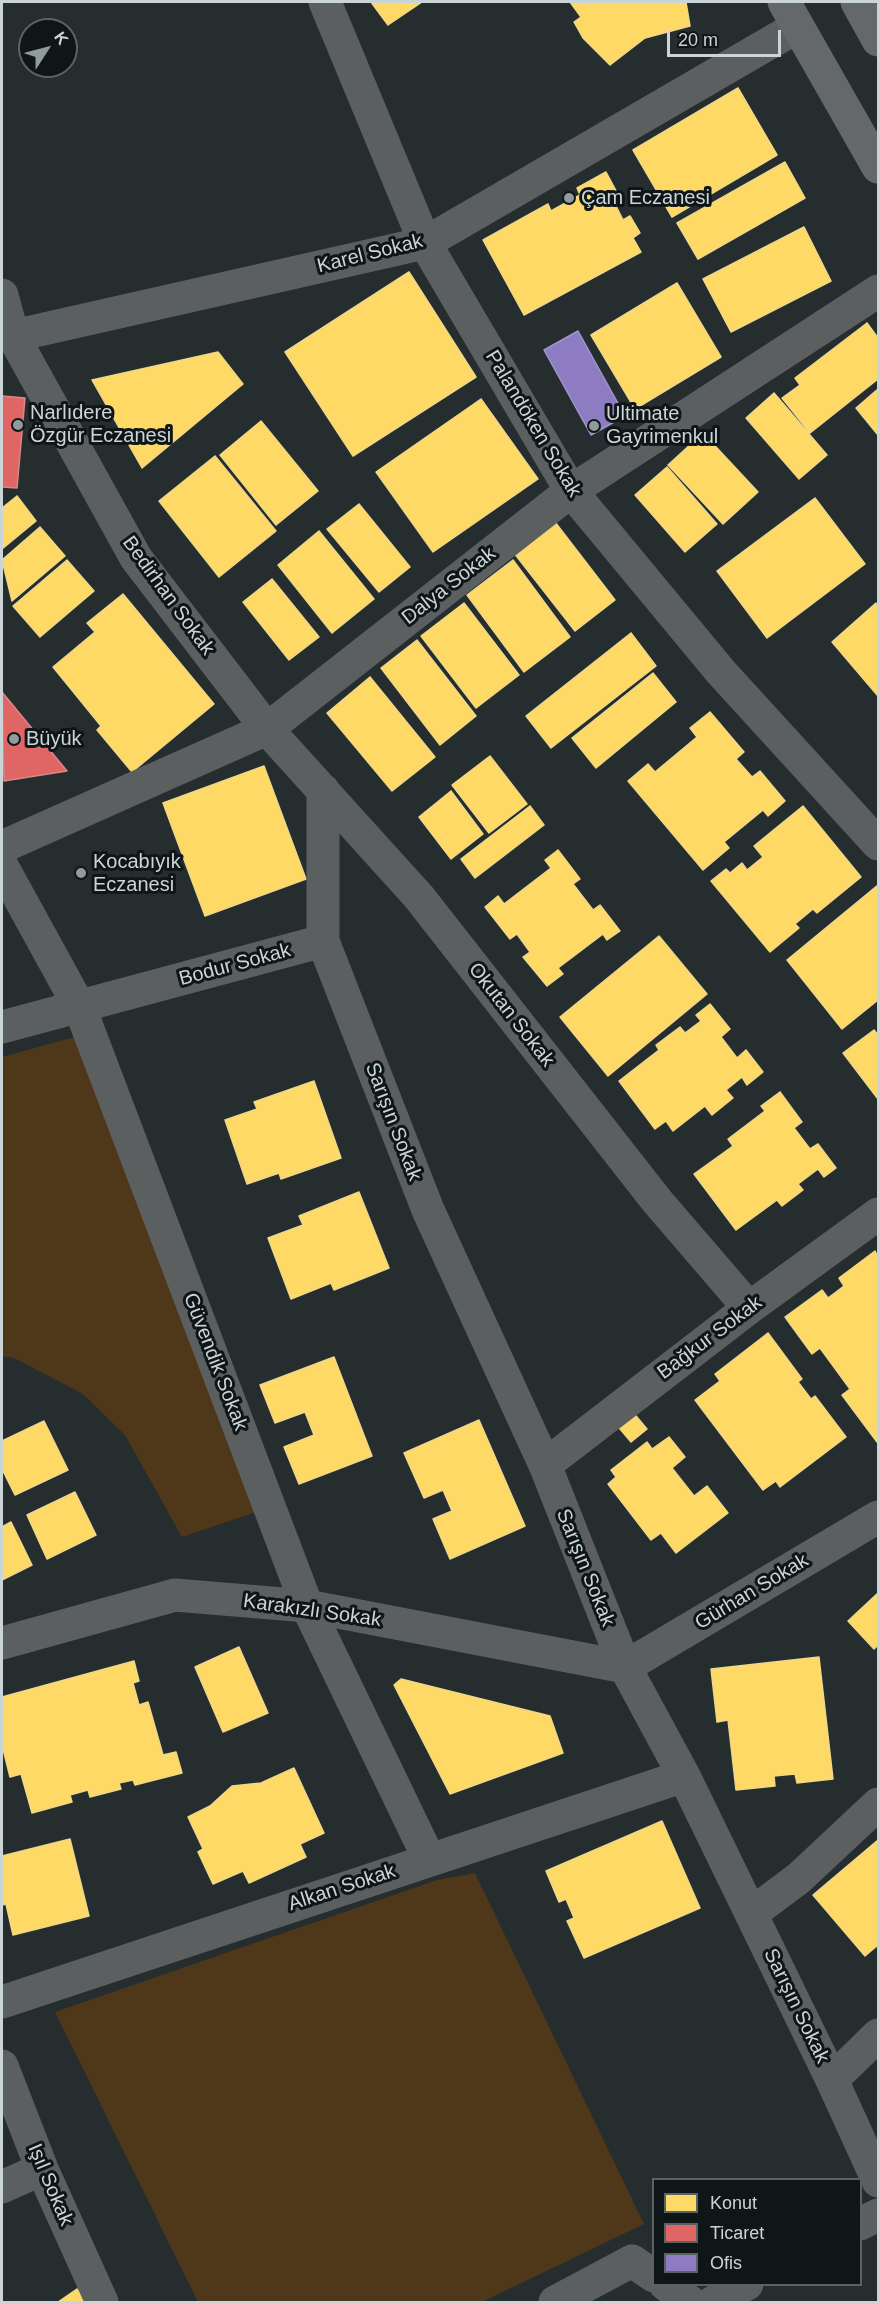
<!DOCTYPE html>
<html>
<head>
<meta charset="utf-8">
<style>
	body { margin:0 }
	#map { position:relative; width:880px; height:2304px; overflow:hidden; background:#252d2f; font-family:Arial,sans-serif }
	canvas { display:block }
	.frame { position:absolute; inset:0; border:3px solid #cbd4d7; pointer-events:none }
	.legend { position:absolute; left:652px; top:2178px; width:210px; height:108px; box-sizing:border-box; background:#0f1618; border:2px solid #5a6264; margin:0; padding:8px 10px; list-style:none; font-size:18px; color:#cbd4d7 }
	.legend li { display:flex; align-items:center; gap:12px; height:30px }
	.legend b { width:30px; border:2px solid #5a6264 }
	.north { position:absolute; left:18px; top:18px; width:60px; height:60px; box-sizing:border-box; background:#0f1618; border:2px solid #5a6264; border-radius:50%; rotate:54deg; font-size:16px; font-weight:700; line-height:24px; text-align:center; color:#cbd4d7 }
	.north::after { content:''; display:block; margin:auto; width:21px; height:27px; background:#919a9c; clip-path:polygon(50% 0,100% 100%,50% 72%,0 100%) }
	.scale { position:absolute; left:667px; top:30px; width:114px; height:27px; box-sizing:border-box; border:3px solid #cbd4d7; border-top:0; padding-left:8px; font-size:18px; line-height:21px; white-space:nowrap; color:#cbd4d7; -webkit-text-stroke:4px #0f1618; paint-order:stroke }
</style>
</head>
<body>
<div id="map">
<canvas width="880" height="2304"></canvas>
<div class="frame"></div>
<ul class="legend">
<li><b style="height:16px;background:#ffd966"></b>Konut</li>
<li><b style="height:16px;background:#e06666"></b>Ticaret</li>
<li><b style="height:16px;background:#8e7cc3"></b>Ofis</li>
</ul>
<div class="north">K</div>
<div class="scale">20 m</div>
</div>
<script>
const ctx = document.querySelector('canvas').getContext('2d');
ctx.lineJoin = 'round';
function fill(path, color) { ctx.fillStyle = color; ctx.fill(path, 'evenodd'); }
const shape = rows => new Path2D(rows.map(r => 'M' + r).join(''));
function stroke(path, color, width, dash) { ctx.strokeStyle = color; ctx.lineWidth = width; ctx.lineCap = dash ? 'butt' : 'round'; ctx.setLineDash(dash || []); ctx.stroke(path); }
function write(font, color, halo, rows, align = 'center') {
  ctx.font = font + ' Arial,sans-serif'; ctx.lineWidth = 6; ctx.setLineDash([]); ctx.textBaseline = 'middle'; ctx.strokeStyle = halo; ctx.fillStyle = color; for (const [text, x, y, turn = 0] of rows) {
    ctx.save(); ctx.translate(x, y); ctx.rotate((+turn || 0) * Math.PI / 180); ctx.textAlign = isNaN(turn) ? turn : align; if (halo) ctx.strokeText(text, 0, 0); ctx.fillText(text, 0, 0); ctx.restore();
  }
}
const green = shape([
	[78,1036,262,1510,182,1537,125,1435,83,1394,14,1358,2,1356,2,1057],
	[475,1873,644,2224,482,2302,198,2302,55,2012,437,1880]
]);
const homes = shape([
	[371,2,422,2,388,25,371,2],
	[570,2,686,2,690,26,645,38,610,65,583,38,574,22,581,17,570,2],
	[738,88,777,155,672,217,633,150,738,88],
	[785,162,805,198,698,259,677,223,785,162],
	[606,172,621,200,615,204,623,220,630,216,640,233,633,238,641,252,524,315,483,240,548,204,551,211,580,195,577,188,606,172],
	[804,227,831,281,731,332,703,279,804,227],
	[409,272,476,377,353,456,285,352,409,272],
	[677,283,721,357,635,409,591,335,677,283],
	[867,323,878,338,878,379,810,433,782,398,800,385,795,378,867,323],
	[218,352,243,384,142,468,92,380,218,352],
	[878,389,878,435,856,408,878,389],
	[774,393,827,455,799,479,746,418,774,393],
	[481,399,538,479,433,552,376,472,481,399],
	[261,421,318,491,276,525,220,455,261,421],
	[703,433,758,492,723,524,668,465,703,433],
	[215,456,276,531,219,577,159,501,215,456],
	[667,467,717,524,685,552,635,495,667,467],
	[17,496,36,521,2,549,2,508,17,496],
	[815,498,865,564,767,638,717,571,815,498],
	[359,504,410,567,379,592,327,529,359,504],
	[555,522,615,600,575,631,514,553,555,522],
	[40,527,65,556,12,601,2,560,40,527],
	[319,531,374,599,332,633,278,565,319,531],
	[67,560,94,591,40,637,13,606,67,560],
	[513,560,570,637,524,672,467,595,513,560],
	[272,579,319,637,289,660,243,602,272,579],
	[123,594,214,704,132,772,97,730,101,726,53,667,95,632,87,623,123,594],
	[464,603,519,675,476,708,421,636,464,603],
	[876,603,878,607,878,696,832,642,876,603],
	[631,633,656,666,551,748,526,716,631,633],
	[417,640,476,716,440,745,381,668,417,640],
	[653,673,676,702,596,768,572,738,653,673],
	[370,677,435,757,392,791,327,713,370,677],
	[710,712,744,752,736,759,752,777,760,771,785,801,768,816,763,810,724,842,729,848,703,870,628,781,648,764,655,772,697,737,690,728,710,712],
	[490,756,527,804,489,833,452,785,490,756],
	[264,766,306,879,205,916,163,803,264,766],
	[451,791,483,834,451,859,419,817,451,791],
	[530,806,544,825,475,878,461,859,530,806],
	[803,806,861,877,817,913,813,909,795,924,799,928,770,952,711,881,726,869,730,873,742,863,747,870,763,857,754,846,803,806],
	[558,850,580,879,573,884,593,910,600,905,620,931,607,940,603,934,558,968,563,974,547,986,523,957,530,952,517,934,510,939,485,907,498,896,504,904,551,868,545,860,558,850],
	[878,885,878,1000,842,1029,787,960,878,885],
	[659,936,707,994,608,1076,560,1017,659,936],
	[710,1004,730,1029,721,1037,737,1058,746,1050,763,1072,747,1085,742,1077,726,1090,733,1098,712,1115,705,1106,673,1131,666,1121,655,1129,619,1081,659,1050,656,1045,680,1027,685,1033,701,1021,696,1015,710,1004],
	[874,1030,878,1035,878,1099,843,1053,874,1030],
	[314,1081,341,1158,281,1179,279,1173,247,1184,225,1120,257,1109,254,1102,314,1081],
	[780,1092,802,1122,794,1128,810,1149,818,1144,836,1168,824,1177,818,1169,798,1184,803,1190,782,1206,777,1200,736,1230,694,1174,733,1146,728,1139,765,1111,761,1106,780,1092],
	[359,1192,389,1268,334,1290,331,1283,291,1299,268,1238,303,1225,299,1216,359,1192],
	[875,1251,878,1257,877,1442,842,1395,850,1389,820,1348,812,1354,785,1317,822,1290,828,1298,844,1286,839,1278,875,1251],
	[768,1333,802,1379,798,1382,811,1399,815,1396,846,1437,780,1487,776,1481,763,1490,695,1400,720,1381,715,1374,768,1333],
	[334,1357,372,1456,299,1484,284,1447,314,1435,305,1412,275,1423,260,1385,334,1357],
	[631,1410,647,1429,631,1442,615,1423,631,1410],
	[479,1420,525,1526,450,1559,433,1519,452,1511,443,1490,424,1498,404,1453,479,1420],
	[44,1421,68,1470,15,1495,2,1469,2,1441,44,1421],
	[669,1437,685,1457,672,1468,694,1496,707,1486,728,1513,676,1553,661,1533,651,1540,608,1484,616,1477,611,1470,647,1442,652,1449,669,1437],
	[75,1492,96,1535,47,1559,27,1515,75,1492],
	[11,1522,32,1565,2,1580,2,1527,11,1522],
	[878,1593,878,1645,874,1649,848,1621,878,1593],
	[239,1647,268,1713,223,1732,195,1667,239,1647],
	[819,1657,833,1779,797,1783,795,1774,774,1776,775,1786,736,1790,728,1720,717,1722,711,1669,819,1657],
	[134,1661,139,1681,133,1683,139,1705,148,1702,163,1755,176,1752,182,1773,135,1785,133,1780,119,1783,121,1789,90,1797,88,1790,70,1795,72,1802,32,1813,21,1774,10,1777,2,1745,2,1697,134,1661],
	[401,1679,550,1716,563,1753,450,1794,394,1685,401,1679],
	[294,1768,324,1833,300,1844,306,1857,249,1883,243,1871,213,1884,198,1852,203,1849,188,1817,210,1806,232,1786,261,1783,294,1768],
	[662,1821,700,1908,584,1958,567,1921,574,1918,566,1899,559,1902,546,1871,662,1821],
	[70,1839,89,1916,13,1935,6,1904,2,1905,2,1856,70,1839],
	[878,1840,878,1945,865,1956,813,1895,878,1840],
	[77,2289,87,2302,58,2302,77,2289]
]);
const shops = shape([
	[2,396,25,398,17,488,2,487,2,396],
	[2,692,67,771,4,781,2,692]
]);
const offices = shape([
	[578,331,625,416,591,435,544,350,578,331]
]);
const minor = shape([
	[325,2,425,243,571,491,721,672,878,844],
	[2,295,13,336,136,558,267,729,419,897,657,1201,749,1308],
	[2,336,13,336,425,243,797,27],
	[2,847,267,729,571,491,878,291],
	[2,866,80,1008,307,1606,429,1859],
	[323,941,428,1210,545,1465,625,1667,684,1776,832,2080,878,2181],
	[2,1027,323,941,323,790],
	[545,1465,749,1308,878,1214],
	[2,1643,175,1595,307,1606,625,1667,878,1517],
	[751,1914,799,1878,878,1804],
	[2,2002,684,1776],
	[2,2066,42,2169,102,2302],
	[832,2080,878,2035],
	[2,2187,42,2169],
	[860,2224,878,2215],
	[665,2284,690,2302],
	[555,2302,632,2261,654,2276],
	[713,2302,747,2284]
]);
const major = shape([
	[784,2,878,167],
	[857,2,878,40]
]);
const markers = [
	[569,198,6,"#919a9c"],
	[18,425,6,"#919a9c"],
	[594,426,6,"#919a9c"],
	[14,739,6,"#919a9c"],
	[81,873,6,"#919a9c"]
];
const poiNames = [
	["Çam Eczanesi",581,198],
	["Narlıdere",30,413],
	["Özgür Eczanesi",30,436],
	["Ultimate",606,414],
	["Gayrimenkul",606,437],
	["Büyük",26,739],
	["Kocabıyık",93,862],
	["Eczanesi",93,885]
];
const streetNames = [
	["Karel Sokak",370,254,-14],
	["Palandöken Sokak",533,424,59],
	["Dalya Sokak",449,586,-38],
	["Bedirhan Sokak",168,596,54],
	["Bodur Sokak",235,965,-15],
	["Okutan Sokak",511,1015,52],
	["Sarışın Sokak",393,1122,69],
	["Bağkur Sokak",710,1338,-37],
	["Güvendik Sokak",215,1362,69],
	["Sarışın Sokak",585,1568,68],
	["Gürhan Sokak",752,1592,-31],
	["Karakızlı Sokak",312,1611,8],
	["Alkan Sokak",342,1888,-18],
	["Sarışın Sokak",796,2006,64],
	["Işıl Sokak",50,2185,67]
];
fill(green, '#4f371a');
fill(homes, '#ffd966');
stroke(homes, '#efd888', 1.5);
fill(shops, '#e06666');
stroke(shops, '#da8788', 1.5);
fill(offices, '#8e7cc3');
stroke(offices, '#a096c9', 1.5);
stroke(minor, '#5b5f60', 33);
stroke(major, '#64686a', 33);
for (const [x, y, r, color] of markers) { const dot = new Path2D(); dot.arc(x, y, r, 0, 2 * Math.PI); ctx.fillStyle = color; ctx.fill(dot); stroke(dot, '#0f1618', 2); }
write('20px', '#cbd4d7', '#0f1618', poiNames, 'left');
write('20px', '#cbd4d7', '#0f1618', streetNames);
</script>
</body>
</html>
